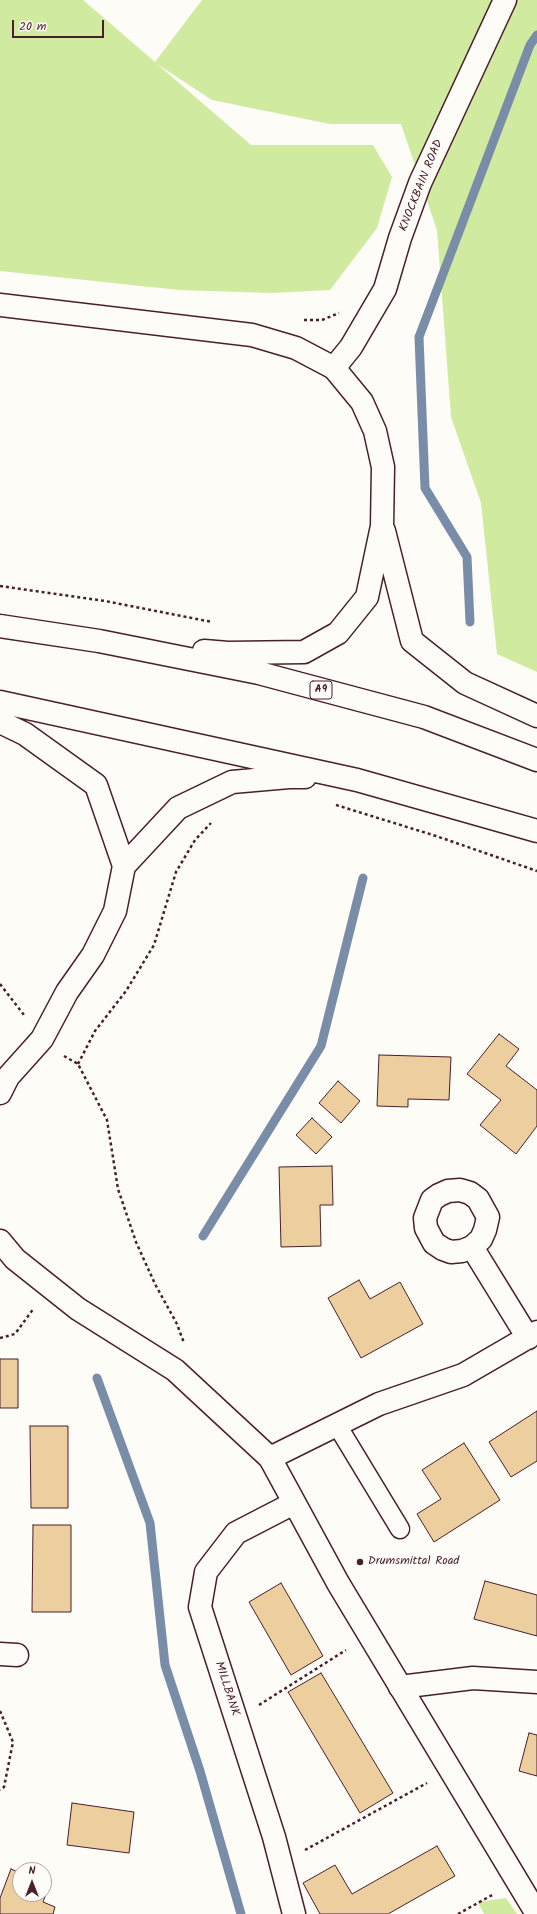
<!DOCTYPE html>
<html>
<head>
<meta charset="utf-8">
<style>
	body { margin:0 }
	#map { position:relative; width:537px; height:1914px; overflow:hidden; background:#fdfcf7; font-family:Kalam,sans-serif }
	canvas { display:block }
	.north { position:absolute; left:12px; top:1862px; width:40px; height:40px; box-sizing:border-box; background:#fdfcf7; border:1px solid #b5a4a5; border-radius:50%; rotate:0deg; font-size:11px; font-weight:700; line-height:16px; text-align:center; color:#4a1f2b }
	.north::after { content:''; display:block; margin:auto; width:14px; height:18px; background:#4a1f2b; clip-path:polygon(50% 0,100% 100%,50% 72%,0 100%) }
	.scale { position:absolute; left:12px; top:20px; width:92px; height:18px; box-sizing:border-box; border:2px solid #4a1f2b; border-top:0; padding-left:5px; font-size:12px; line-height:14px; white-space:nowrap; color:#4a1f2b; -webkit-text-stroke:3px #fdfcf7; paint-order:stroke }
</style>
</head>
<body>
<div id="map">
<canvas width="537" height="1914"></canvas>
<div class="north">N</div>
<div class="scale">20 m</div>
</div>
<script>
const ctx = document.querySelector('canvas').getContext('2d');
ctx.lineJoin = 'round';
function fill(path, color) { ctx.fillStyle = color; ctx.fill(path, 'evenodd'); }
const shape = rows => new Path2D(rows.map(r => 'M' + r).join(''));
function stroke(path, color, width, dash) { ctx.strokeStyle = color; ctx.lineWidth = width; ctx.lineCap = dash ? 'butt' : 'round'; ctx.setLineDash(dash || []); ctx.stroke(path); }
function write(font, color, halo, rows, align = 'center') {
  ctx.font = font + ' Kalam,sans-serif'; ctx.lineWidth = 4; ctx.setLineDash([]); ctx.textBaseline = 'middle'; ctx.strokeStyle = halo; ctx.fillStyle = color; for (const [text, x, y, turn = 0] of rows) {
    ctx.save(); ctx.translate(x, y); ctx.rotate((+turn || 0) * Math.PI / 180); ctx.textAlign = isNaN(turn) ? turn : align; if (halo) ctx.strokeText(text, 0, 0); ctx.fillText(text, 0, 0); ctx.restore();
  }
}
const green = shape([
	[0,0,83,0,155,62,202,0,537,0,537,672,497,654,481,503,451,417,437,230,401,124,330,124,212,100,157,64,251,145,373,145,392,177,377,228,330,290,271,293,179,290,0,271],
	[506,1898,517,1914,484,1914,478,1902]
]);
const stream = shape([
	[470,622,467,557,425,488,419,337,530,45,537,35],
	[203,1236,321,1046,363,878],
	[97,1378,150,1523,165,1665,200,1771,241,1914]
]);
const building = shape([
	[499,1034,519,1049,506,1066,537,1090,537,1126,516,1154,480,1125,501,1100,467,1074,499,1034],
	[379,1055,451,1057,449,1100,408,1099,408,1107,377,1106,379,1055],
	[338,1081,360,1101,341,1123,319,1103,338,1081],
	[312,1118,332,1137,316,1154,296,1135,312,1118],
	[332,1166,333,1205,320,1205,321,1246,281,1247,279,1167,332,1166],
	[359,1280,370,1299,400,1282,423,1324,361,1358,328,1298,359,1280],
	[0,1359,18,1359,18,1408,0,1408,0,1359],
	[537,1411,537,1461,511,1477,489,1442,537,1411],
	[30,1426,68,1426,68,1508,31,1508,30,1426],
	[464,1443,500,1500,434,1542,417,1514,441,1499,422,1470,464,1443],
	[33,1525,71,1525,71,1612,32,1612,33,1525],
	[485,1581,537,1595,537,1636,474,1619,485,1581],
	[281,1583,323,1656,291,1675,249,1602,281,1583],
	[321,1673,393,1793,360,1813,288,1692,321,1673],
	[529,1733,537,1735,537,1776,519,1771,529,1733],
	[72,1803,134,1812,129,1853,67,1845,72,1803],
	[437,1846,455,1876,388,1914,320,1914,303,1883,335,1865,352,1894,437,1846],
	[11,1869,20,1873,20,1894,44,1894,44,1881,50,1883,43,1902,55,1907,53,1914,0,1914,0,1898,11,1869]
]);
const path = shape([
	[304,320,322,320,339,313],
	[0,586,105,601,212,622],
	[336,805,436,836,537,871],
	[0,984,24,1015],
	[64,1056,78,1064,107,1120,118,1189,136,1242,155,1284,177,1324,184,1343],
	[78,1064,95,1031,126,991,154,945,176,872,195,840,211,823],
	[0,1338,15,1334,34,1308],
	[259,1705,346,1650],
	[0,1711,13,1742,4,1787,0,1790],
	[305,1850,427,1783],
	[458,1914,494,1894]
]);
const service = shape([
	[337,1425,400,1529]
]);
const minor = shape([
	[460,1190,470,1193,478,1199,488,1217,485,1230,481,1239,472,1247,462,1251,451,1252,443,1249,434,1243,426,1228,425,1218,432,1200,439,1195,448,1191,460,1190],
	[472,1247,528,1338],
	[270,1458,379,1404,463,1375,537,1332],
	[294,1503,236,1533,206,1572,200,1607,274,1837,294,1914],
	[0,1654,17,1655],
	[400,1687,473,1678,537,1682]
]);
const tertiary = shape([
	[0,305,252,335,296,348,334,368,351,347,385,289,400,238,420,183,505,0],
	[0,1241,15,1259,78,1309,175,1370,270,1458,338,1583,537,1914]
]);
const trunk = shape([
	[384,531,412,641,465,683,537,716],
	[0,626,99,641,259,673,424,717,537,760],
	[204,651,228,653,304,652,338,633,367,597,382,526,383,467,375,431,362,402,334,368],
	[0,702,357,780,537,831],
	[0,722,25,734,96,785,124,866],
	[0,1093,8,1077,42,1039,67,992,93,955,115,911,124,866,178,808,232,782,289,777,305,777]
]);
const markers = [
	[360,1562,4,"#4a1f2b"]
];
const shields = [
	[321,690,22]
];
const shieldNames = [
	["A9",321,690]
];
const streetNames = [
	["KNOCKBAIN ROAD",422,186,-68],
	["MILLBANK",226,1689,72]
];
const poiNames = [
	["Drumsmittal Road",368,1562]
];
fill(green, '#d0eaa0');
stroke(stream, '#7a8da8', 9);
fill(building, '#ecce9f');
stroke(building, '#4a1f2b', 1);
stroke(service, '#4a1f2b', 21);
stroke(minor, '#4a1f2b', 25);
stroke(tertiary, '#4a1f2b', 25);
stroke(trunk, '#4a1f2b', 25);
stroke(path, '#4a1f2b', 2.5, [3, 3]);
stroke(service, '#fdfcf7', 18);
stroke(minor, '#fdfcf7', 22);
stroke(tertiary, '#fdfcf7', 22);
stroke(trunk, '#fdfcf7', 22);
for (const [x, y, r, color] of markers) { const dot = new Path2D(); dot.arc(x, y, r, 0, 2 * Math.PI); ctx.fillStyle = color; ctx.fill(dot); stroke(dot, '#fdfcf7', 1.5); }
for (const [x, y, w] of shields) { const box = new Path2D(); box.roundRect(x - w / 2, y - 9, w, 18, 3); ctx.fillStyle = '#fdfcf7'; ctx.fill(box); stroke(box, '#4a1f2b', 1); }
write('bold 11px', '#4a1f2b', null, shieldNames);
write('12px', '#4a1f2b', '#fdfcf7', streetNames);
write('12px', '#4a1f2b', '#fdfcf7', poiNames, 'left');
</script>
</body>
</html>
